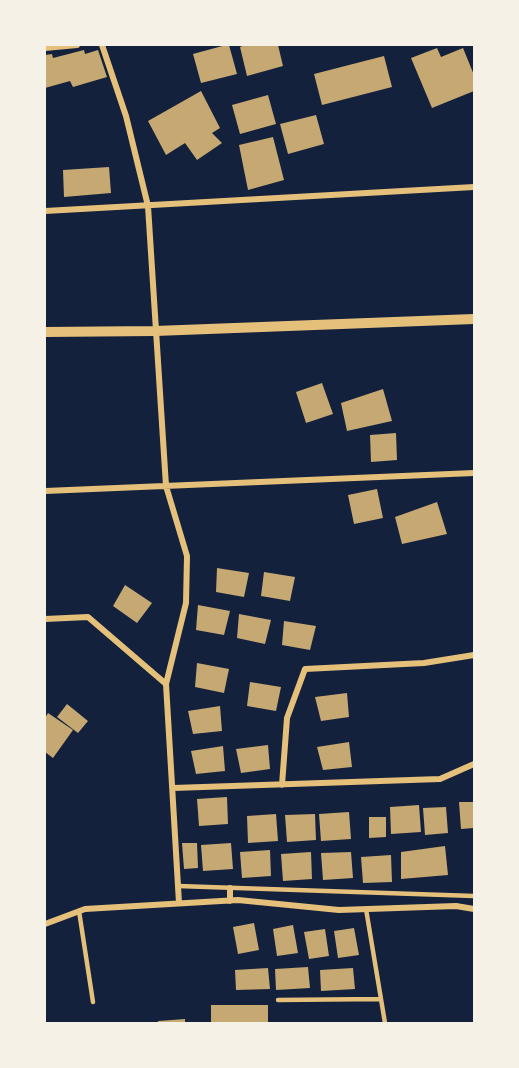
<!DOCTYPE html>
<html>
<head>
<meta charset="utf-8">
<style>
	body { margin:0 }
	#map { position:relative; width:519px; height:1068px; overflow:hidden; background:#14213d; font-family:Rubik,sans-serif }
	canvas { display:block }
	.frame { position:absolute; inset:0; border:46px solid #f6f1e7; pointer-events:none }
</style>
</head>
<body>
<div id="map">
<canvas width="519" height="1068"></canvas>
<div class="frame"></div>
</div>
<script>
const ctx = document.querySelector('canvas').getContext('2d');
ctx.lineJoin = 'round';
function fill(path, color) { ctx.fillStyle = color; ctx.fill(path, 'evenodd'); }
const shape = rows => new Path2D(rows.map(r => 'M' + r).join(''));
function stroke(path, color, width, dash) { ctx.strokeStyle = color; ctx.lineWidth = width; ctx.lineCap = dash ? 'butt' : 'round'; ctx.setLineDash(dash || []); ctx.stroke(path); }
const building = shape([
	[226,45,229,45,237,74,201,83,193,54],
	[245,45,278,45,283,66,247,76,240,47],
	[437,48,441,57,463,48,474,75,474,91,432,108,411,58],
	[84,50,85,54,98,50,107,77,73,87,70,81,45,88,45,55,52,54,53,58],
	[384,56,392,87,322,105,314,74],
	[201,91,220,128,212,133,222,143,197,160,185,143,166,155,148,121],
	[268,95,276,124,240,134,232,105],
	[316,115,324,144,288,154,280,124],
	[273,137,284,180,248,190,239,145],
	[109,167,111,193,64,197,63,170],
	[322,383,333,414,306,423,296,392],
	[383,389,392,421,347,431,341,403],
	[396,433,397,460,371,462,370,435],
	[377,489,383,518,354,524,348,495],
	[437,502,447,534,402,544,395,517],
	[217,568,249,573,244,597,216,592],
	[264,572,295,577,290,601,261,596],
	[125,585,152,603,137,623,113,606],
	[198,605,230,611,224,635,196,630],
	[239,614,271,620,265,644,237,638],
	[284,621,316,626,310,650,282,645],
	[197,663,229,669,224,693,195,687],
	[250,682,281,687,276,711,247,706],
	[347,693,349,717,321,721,315,697],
	[67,704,88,721,78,733,57,717],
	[220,706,222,731,193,734,188,711],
	[48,713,73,730,53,758,45,752,45,718],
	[349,742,352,767,323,770,317,747],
	[268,745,270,769,241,773,236,749],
	[223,746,225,771,196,774,191,751],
	[227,797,228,824,199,826,197,799],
	[459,802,474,802,474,828,461,829],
	[419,805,421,832,391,834,390,807],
	[446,807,448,833,425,835,423,808],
	[349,812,351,839,321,841,319,814],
	[276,814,278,841,248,843,247,816],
	[315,814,316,840,287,842,285,815],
	[369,817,386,817,386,837,369,838],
	[182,843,197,843,198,868,184,869],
	[231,843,233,869,203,871,201,845],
	[445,846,448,875,401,879,401,852],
	[270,850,271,876,242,878,240,852],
	[311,852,312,879,283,881,281,854],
	[351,852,353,878,323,880,321,853],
	[391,855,392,882,363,883,361,857],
	[254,923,259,950,238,954,233,927],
	[293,925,298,953,277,956,273,929],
	[354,928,359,955,338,958,334,931],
	[325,929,329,956,309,959,304,932],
	[308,967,310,988,276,990,275,969],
	[268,968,270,989,236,990,235,970],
	[353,968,355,989,321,991,320,970],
	[211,1005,268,1005,268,1023,211,1023],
	[185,1019,185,1023,158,1023,158,1021]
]);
const service = shape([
	[178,886,474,896],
	[366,909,385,1023],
	[79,911,93,1002],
	[278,1000,381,999]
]);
const minor = shape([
	[102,45,126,116,148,206,166,486,187,556,186,603,166,684,179,903],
	[45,48,77,45],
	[45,211,474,187],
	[45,491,474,473],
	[45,619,88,617,166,684],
	[282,785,287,718,305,669,424,663,474,655],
	[173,788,440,779,474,764],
	[230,901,230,888],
	[45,924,85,909,238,900,339,910,456,906,474,909]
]);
const tertiary = shape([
	[45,332,155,331,474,319]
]);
fill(building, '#c6a872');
stroke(service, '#e5c07b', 4.5);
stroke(minor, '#e5c07b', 6);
stroke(tertiary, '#e5c07b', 10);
</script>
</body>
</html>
